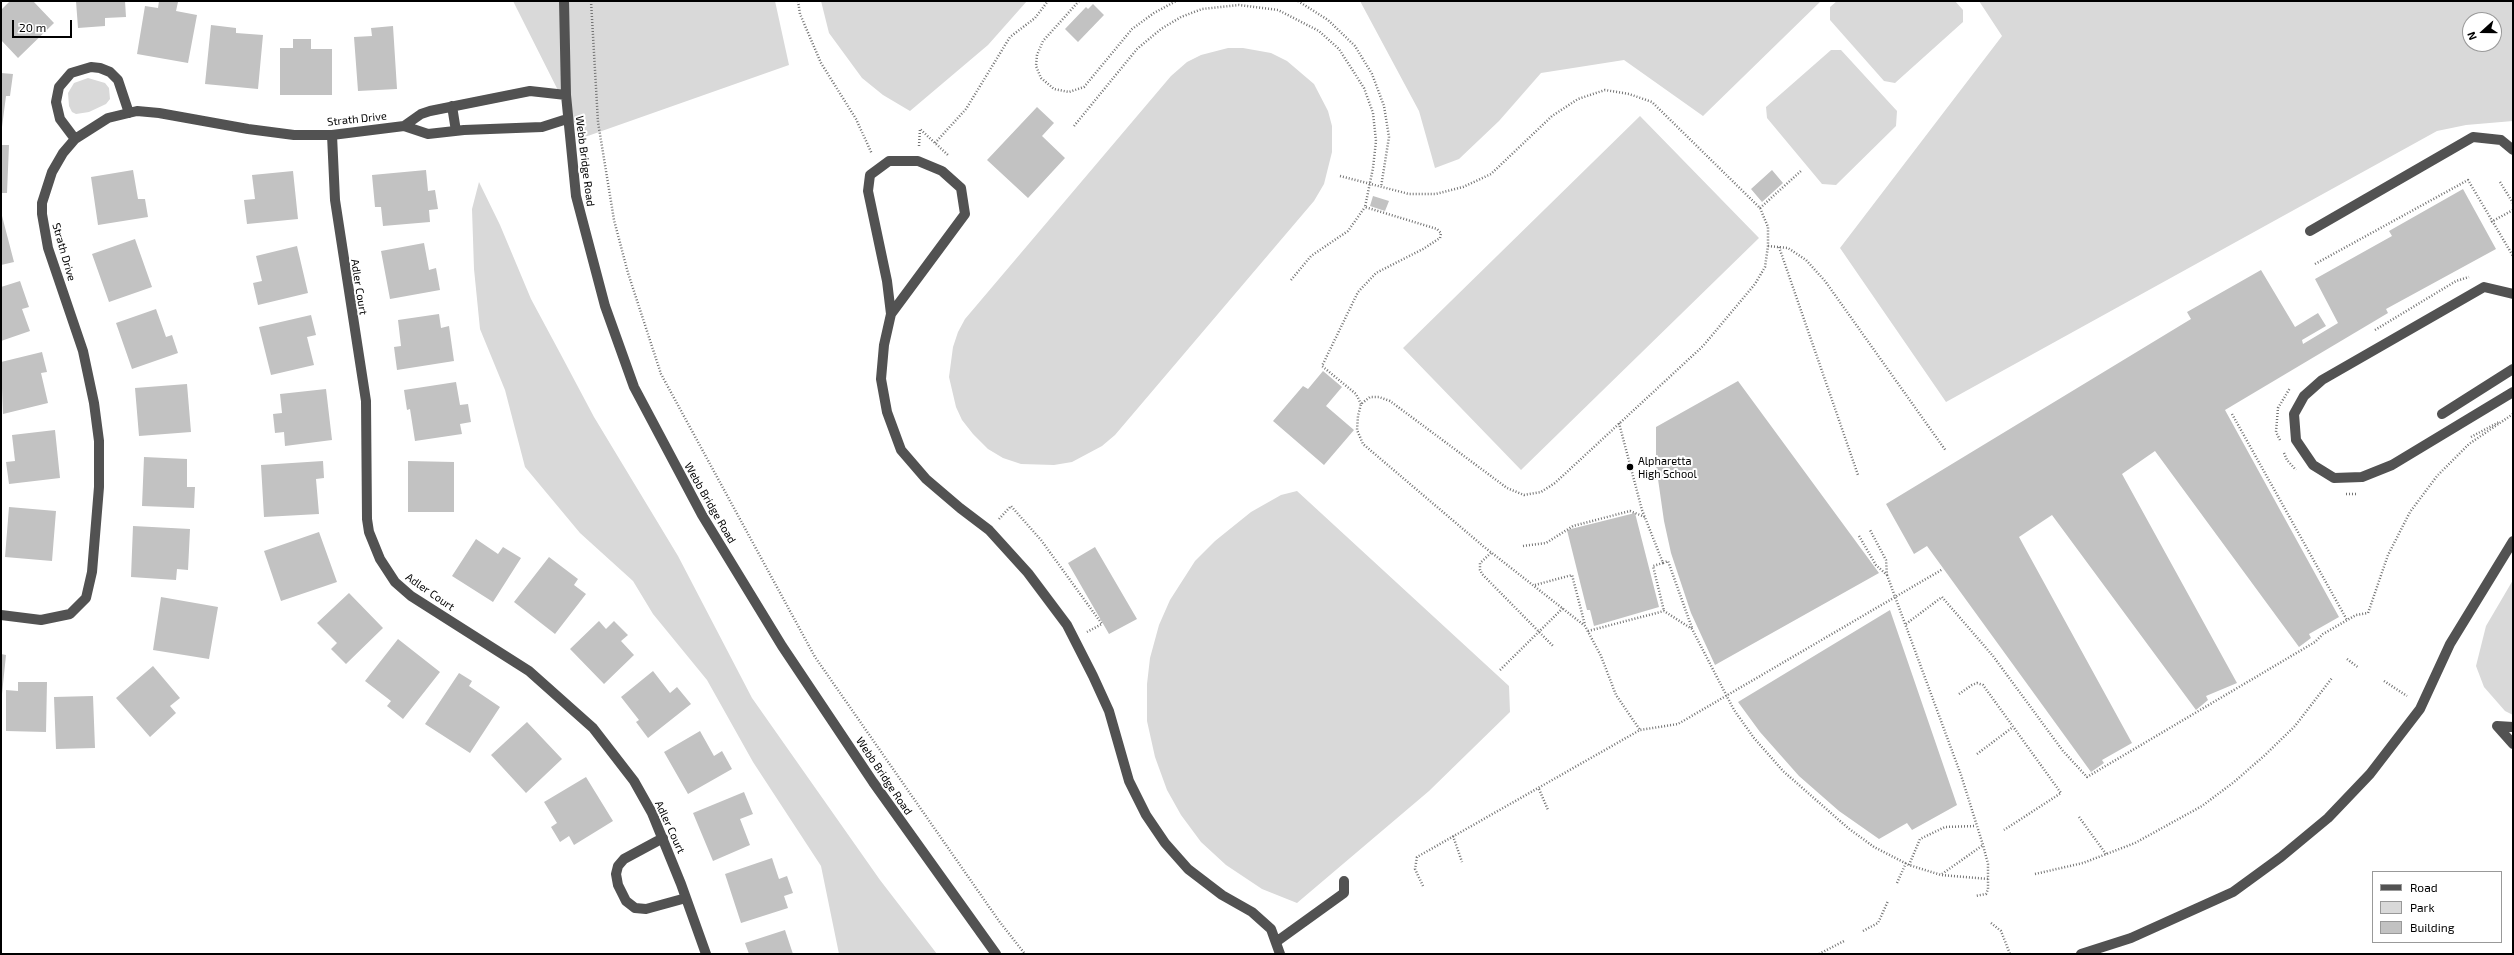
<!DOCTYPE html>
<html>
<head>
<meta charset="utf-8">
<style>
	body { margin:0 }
	#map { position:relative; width:2514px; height:955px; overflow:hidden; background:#fff; font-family:"Exo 2",sans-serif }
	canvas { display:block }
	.frame { position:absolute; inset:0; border:2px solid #000; pointer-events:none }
	.legend { position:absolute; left:2372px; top:871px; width:130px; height:72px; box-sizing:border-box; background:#fff; border:1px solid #999; margin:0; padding:5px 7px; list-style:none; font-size:12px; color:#000 }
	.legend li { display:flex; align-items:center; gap:8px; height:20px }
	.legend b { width:20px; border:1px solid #999 }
	.north { position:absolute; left:2462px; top:12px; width:40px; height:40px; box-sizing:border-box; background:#fff; border:1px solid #999; border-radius:50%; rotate:249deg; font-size:11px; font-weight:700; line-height:16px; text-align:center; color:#000 }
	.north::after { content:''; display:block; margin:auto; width:14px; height:18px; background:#000; clip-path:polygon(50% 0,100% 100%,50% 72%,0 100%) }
	.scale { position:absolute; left:12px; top:20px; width:60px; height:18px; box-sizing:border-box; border:2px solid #000; border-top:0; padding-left:5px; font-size:12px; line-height:14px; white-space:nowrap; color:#000; -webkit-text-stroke:3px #fff; paint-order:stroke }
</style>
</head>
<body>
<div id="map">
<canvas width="2514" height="955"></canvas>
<div class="frame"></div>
<ul class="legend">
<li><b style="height:5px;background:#525252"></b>Road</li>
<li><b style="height:11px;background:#d9d9d9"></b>Park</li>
<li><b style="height:11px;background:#c2c2c2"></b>Building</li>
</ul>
<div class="north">N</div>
<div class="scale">20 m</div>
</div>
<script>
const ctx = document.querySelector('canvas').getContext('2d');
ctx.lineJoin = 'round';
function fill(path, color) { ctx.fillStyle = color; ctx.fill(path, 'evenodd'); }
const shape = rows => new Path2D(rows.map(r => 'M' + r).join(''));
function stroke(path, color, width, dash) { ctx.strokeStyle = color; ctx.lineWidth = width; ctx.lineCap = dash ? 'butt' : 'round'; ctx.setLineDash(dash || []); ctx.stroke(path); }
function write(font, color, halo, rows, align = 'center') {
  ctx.font = font + ' "Exo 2",sans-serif'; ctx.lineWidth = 4; ctx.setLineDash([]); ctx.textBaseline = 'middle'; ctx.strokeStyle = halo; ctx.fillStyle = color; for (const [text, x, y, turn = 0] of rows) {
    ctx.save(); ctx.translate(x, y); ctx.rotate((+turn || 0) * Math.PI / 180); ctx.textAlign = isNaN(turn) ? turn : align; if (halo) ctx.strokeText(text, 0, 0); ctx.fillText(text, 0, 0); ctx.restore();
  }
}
const green = shape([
	[513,1,775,1,789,65,582,138],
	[821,1,1027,1,988,45,910,111,883,95,862,78,829,33],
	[1360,1,1821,1,1703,116,1624,60,1541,73,1499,121,1459,159,1435,168,1419,111],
	[1837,1,1955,1,1963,10,1963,22,1895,83,1884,81,1830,20,1830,7],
	[1979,1,2513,1,2513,121,2466,125,2437,131,1946,402,1840,248,2002,36],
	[2470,20,2494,20,2494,44,2470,44],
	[1228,48,1243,48,1271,53,1287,61,1314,84,1328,111,1332,126,1332,152,1324,184,1314,201,1115,435,1102,446,1072,462,1054,465,1021,464,1003,458,988,449,973,434,962,420,956,407,949,377,953,347,958,332,965,319,1171,76,1187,62,1201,55],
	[1831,50,1841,50,1897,111,1896,126,1836,185,1822,184,1767,118,1766,107],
	[88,78,105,83,109,88,110,99,106,104,89,112,76,114,72,112,69,106,68,93,74,83],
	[1640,116,1759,238,1521,470,1403,348],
	[479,182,500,225,531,299,560,353,594,417,678,556,752,698,880,880,937,954,839,954,821,866,753,762,707,680,653,614,633,581,580,533,525,467,505,390,480,329,474,269,472,209],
	[1297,491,1509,686,1510,712,1429,791,1297,903,1262,889,1226,865,1201,842,1181,815,1167,790,1155,757,1147,721,1147,684,1150,658,1159,625,1170,600,1195,561,1215,541,1251,512,1281,495],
	[2513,580,2513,715,2505,711,2484,687,2476,666,2486,626]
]);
const building = shape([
	[10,1,33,1,54,23,18,58,1,40,1,10],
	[76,1,125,1,126,17,105,18,105,26,78,28],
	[159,1,178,2,176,11,197,15,188,63,137,54,145,6,158,8],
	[1093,4,1104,15,1078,42,1065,29,1086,7,1088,9],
	[211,25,236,28,236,33,263,35,258,89,205,84],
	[393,26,397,89,358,91,354,37,372,36,371,28],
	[293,39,311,39,311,49,332,49,332,95,280,95,280,48,293,48],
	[1,73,13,74,10,96,6,96,2,127],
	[1037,107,1054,123,1042,136,1065,158,1028,198,987,160],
	[1,145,9,145,7,193,1,193],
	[133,170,138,199,145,199,148,217,98,225,91,177],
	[426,170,428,191,435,190,438,209,429,210,430,222,383,226,381,207,375,207,372,175],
	[1772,170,1783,183,1762,202,1751,189],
	[293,171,298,219,247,224,244,200,255,199,252,175],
	[2463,189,2496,249,2386,309,2388,313,2225,410,2339,617,2309,634,2311,638,2299,647,2155,451,2122,474,2237,683,2206,696,2208,700,2196,710,2052,515,2019,537,2132,743,2102,760,2104,763,2091,772,1927,546,1914,554,1886,504,2191,319,2187,312,2261,270,2295,327,2318,313,2326,326,2302,340,2303,344,2338,323,2315,279,2392,236,2389,231],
	[1373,196,1389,201,1385,211,1370,206],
	[1,212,14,262,1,265],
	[135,239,152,287,109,302,92,254],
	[424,243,429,270,436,268,440,290,390,299,381,251],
	[297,246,308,293,258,305,253,283,262,281,256,256],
	[20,281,29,307,22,309,30,331,1,341,1,287],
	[156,309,166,337,172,335,178,353,132,369,116,323],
	[439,314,441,328,449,326,454,361,397,370,394,347,401,346,398,320],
	[311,315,316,335,307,337,314,365,271,375,259,327],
	[42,352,47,372,41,373,48,403,3,414,1,362],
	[1323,371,1342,387,1326,406,1354,430,1324,465,1273,421,1303,386,1308,389],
	[1738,381,1879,573,1715,665,1691,613,1671,553,1664,521,1656,465,1656,427],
	[456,382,460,405,468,404,471,422,460,424,462,434,415,441,410,409,407,410,404,390],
	[187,384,191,432,139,436,135,388],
	[326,389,332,440,285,446,284,432,275,433,273,414,282,413,280,394],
	[55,430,60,478,9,484,6,462,15,461,12,435],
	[144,457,187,459,187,487,195,487,194,508,142,506],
	[323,461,324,478,316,479,319,514,264,517,261,465],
	[408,461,454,462,454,512,408,512],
	[9,507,56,511,52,561,5,557],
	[1635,513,1659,607,1594,626,1590,610,1587,610,1567,530],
	[133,526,190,529,188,570,177,569,176,580,131,577],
	[319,532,337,582,281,601,264,551],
	[476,539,498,554,503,547,521,558,493,602,452,576],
	[1095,547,1137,619,1109,634,1068,563],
	[549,557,578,579,574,585,586,594,555,634,514,602],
	[349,593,383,628,346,664,331,649,337,643,317,623],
	[161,597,218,607,209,659,153,650],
	[1890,610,1957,805,1912,830,1907,823,1879,839,1839,811,1799,776,1760,732,1738,702],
	[599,621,606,629,614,621,628,635,621,641,634,655,604,684,570,649],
	[398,639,440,672,403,719,387,706,391,701,365,681],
	[1,654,6,655,2,694,1,694],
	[153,666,180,698,170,706,176,713,150,737,116,698],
	[653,671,670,693,677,687,691,704,648,738,636,722,639,720,621,697],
	[459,673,472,681,469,686,500,707,470,753,425,724],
	[18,682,47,682,46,732,6,731,6,690,18,691],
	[93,696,95,748,56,749,54,697],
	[527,722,562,759,526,793,491,755],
	[700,731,714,756,722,751,732,769,688,794,664,752],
	[586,777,613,821,574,845,569,836,560,842,551,827,557,823,544,802],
	[744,792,753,814,740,819,750,845,713,861,693,813],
	[772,858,779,879,787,876,793,893,784,896,788,908,741,923,725,874],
	[785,930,793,954,749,954,745,943]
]);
const path = shape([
	[591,1,598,122,614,220,628,273,661,374,815,657,999,921,1025,954],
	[798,1,800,14,821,63,856,119,872,154],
	[1079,1,1043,41,1037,55,1036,66,1041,78,1054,89,1069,92,1084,87,1132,29,1154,13,1176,1],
	[1298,1,1328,20,1355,46,1372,74,1384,106,1389,137,1381,187],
	[1074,126,1137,49,1161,29,1181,17,1202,9,1239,5,1278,10,1319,31,1339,49,1364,88,1373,113,1376,141,1373,168,1365,207,1437,229,1441,233,1440,238,1423,249,1376,273,1358,292,1322,366,1356,394,1361,404],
	[935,143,966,109,1010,37,1035,18,1048,1],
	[919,146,920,129,949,156],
	[1340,176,1409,194,1436,194,1463,187,1491,174,1552,116,1578,99,1605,90,1629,94,1652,102,1760,208,1768,227,1768,246,1765,267,1755,284,1703,346,1555,483,1541,492,1524,495,1507,488,1390,401,1379,397,1370,397,1361,404,1358,416,1357,430,1363,444,1483,546,1585,626,1601,656,1616,695,1640,730],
	[2500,182,2513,203],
	[1760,208,1802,170],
	[2491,222,2513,210],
	[1768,246,1788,248,1806,260,1825,281,1946,451],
	[1779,247,1858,475],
	[2315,264,2468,180,2513,256],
	[1291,280,1311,256,1348,231,1365,207],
	[2375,330,2456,281,2469,277],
	[2232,414,2347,620],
	[1619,423,1642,510,1663,563,1653,566,1664,611],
	[2471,437,2499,422],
	[2280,440,2276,432,2278,408,2290,388],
	[2284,453,2287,460,2296,470],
	[2346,494,2358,494],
	[999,519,1011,506,1041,540,1102,624,1087,632],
	[1859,536,1876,565,1887,575,1886,560,1870,530],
	[1523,546,1546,543,1573,526,1630,511,1645,517],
	[1491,553,1480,563,1480,570,1482,574,1554,647],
	[1663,563,1668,561,1692,628],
	[1887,575,1961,775,1983,845,1988,864,1988,889,1986,894,1975,896],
	[1535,585,1572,575,1585,625],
	[1906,624,1942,597,1993,656,2063,751,2087,777,2315,642,2323,634,2356,615,2368,613,2388,555,2410,512,2437,476,2469,444,2513,414],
	[1588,631,1664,611,1692,629,1734,710,1754,738,1783,771,1848,828,1874,847,1909,865,1941,875,1989,879],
	[2347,659,2359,668],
	[1500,670,1563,608],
	[2384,681,2407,696],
	[1959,694,1972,685,1977,683,1983,685,2061,793,2004,830],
	[1977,754,2013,727],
	[1539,789,1548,810],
	[2079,817,2106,854],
	[1453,836,1462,862],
	[1909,865,1920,839,1945,827,1976,826],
	[1942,874,1983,845],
	[2035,874,2083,863,2135,843,2202,806,2234,782,2265,755,2295,726,2332,678],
	[1897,883,1906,863],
	[1423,886,1415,869,1417,857,1640,730,1678,724,1943,569],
	[1991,923,2001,931,2010,954],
	[1863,931,1878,923,1888,901],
	[1819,954,1844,941]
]);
const minor = shape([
	[564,1,566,95,576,196,605,306,634,387,702,515,782,646,873,782,996,954],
	[452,106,456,131],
	[404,126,428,134,464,130,542,127,567,119],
	[332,135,335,200,366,401,367,519,369,532,380,559,395,582,411,596,529,671,593,728,634,781,652,813,681,884,706,954],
	[75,139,60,119,56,102,59,87,71,73,91,67,100,68,110,72,118,80,129,113],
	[2310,231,2473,137,2501,140,2513,150],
	[2513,294,2484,287,2322,380,2304,396,2294,414,2296,440,2313,465,2334,478,2362,477,2392,465,2513,392],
	[891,314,965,214,961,188,942,171,918,161,889,161,870,175,868,191,887,281,891,314,884,345,881,379,887,412,901,450,926,479,960,508,989,530,1028,573,1067,625,1093,676,1109,711,1129,781,1146,815,1165,843,1188,869,1222,895,1252,912,1271,929,1280,954],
	[2442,414,2513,369],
	[1,615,41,620,70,614,86,598,92,572,99,487,99,441,94,403,83,351,48,248,42,214,42,203,52,172,63,153,75,139,108,118,137,111,159,113,248,129,294,135,332,135,404,126,421,114,430,111,530,91,566,95],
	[2497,726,2513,744],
	[2497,726,2513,727],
	[663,838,624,859,618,866,616,874,618,885,626,901,635,908,646,909,686,898],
	[1276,942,1344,893,1344,881],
	[2081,954,2131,938,2233,892,2281,857,2328,818,2370,774,2420,709,2450,644,2513,541]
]);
const markers = [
	[1630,467,4,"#000"]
];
const streetNames = [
	["Strath Drive",357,119,-6],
	["Webb Bridge Road",585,161,83],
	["Strath Drive",64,252,74],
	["Adler Court",359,287,81],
	["Webb Bridge Road",710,503,60],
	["Adler Court",430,592,35],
	["Webb Bridge Road",884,776,56],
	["Adler Court",670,827,65]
];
const poiNames = [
	["Alpharetta",1638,461],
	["High School",1638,474]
];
fill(green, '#d9d9d9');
fill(building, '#c2c2c2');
stroke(path, '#747474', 2.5, [1, 2]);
stroke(minor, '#525252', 10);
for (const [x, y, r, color] of markers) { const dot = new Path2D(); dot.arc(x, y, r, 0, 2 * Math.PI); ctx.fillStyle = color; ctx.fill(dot); stroke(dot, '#fff', 1.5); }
write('11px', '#000', '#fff', streetNames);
write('11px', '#000', '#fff', poiNames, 'left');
</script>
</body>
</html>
